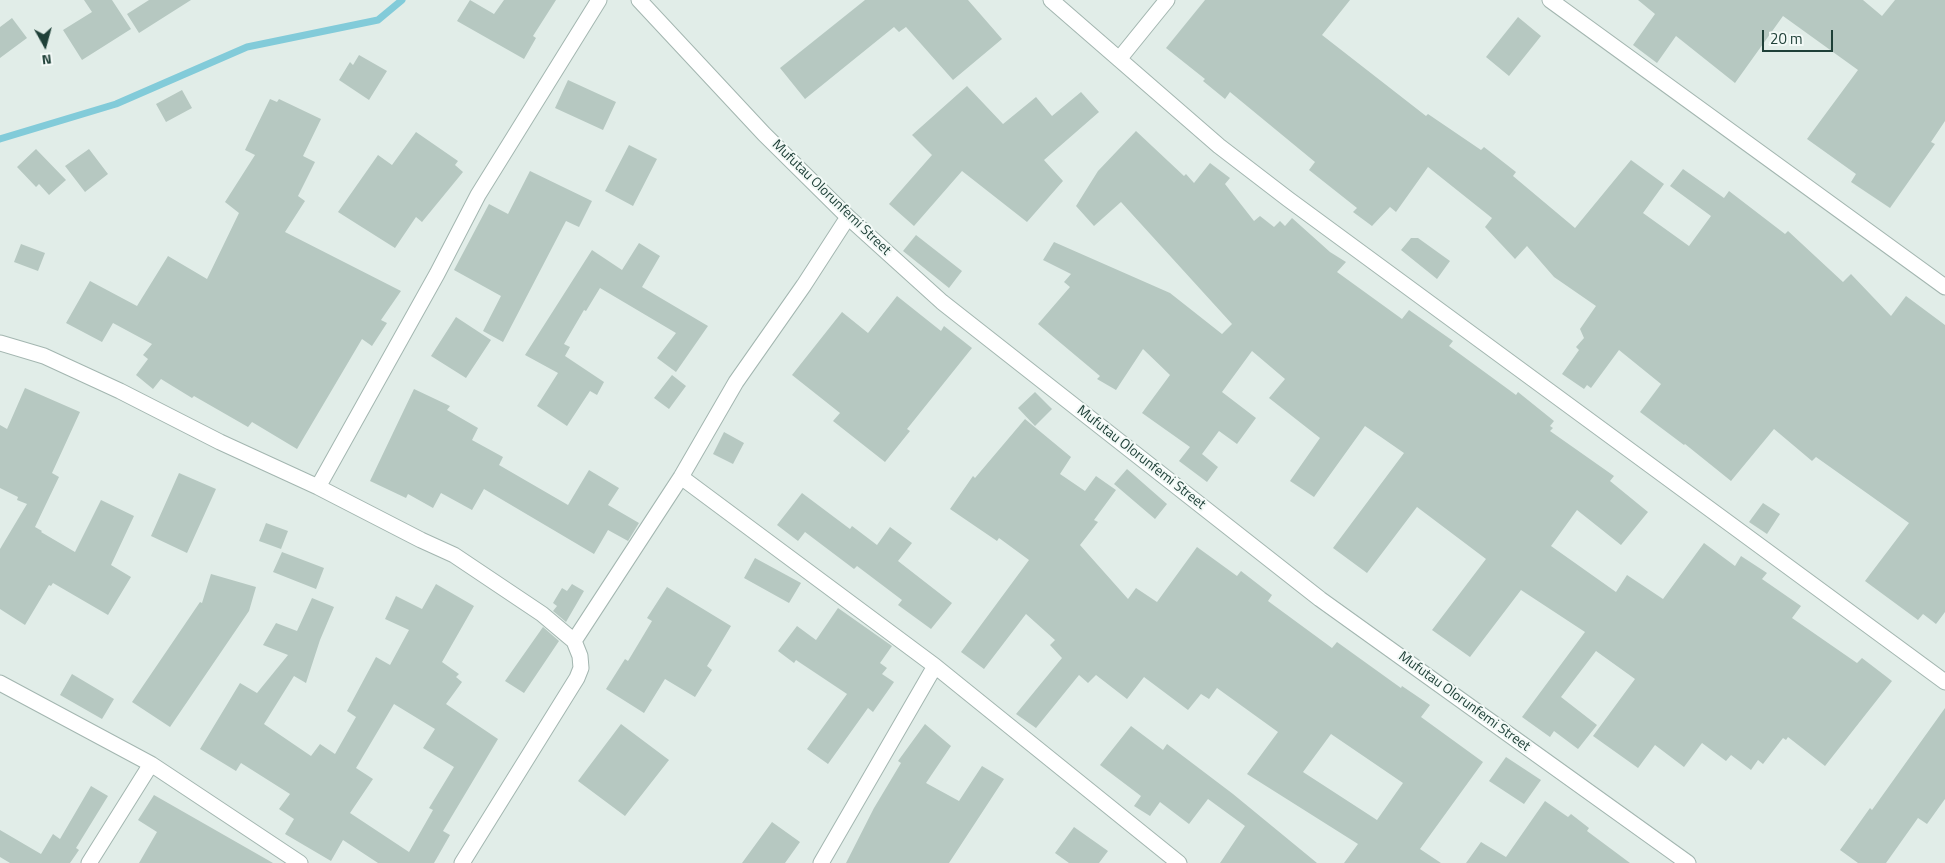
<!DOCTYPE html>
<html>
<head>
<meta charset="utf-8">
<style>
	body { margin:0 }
	#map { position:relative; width:1945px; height:863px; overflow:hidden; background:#e1ede8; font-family:"Titillium Web",sans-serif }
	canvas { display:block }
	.north { position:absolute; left:20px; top:20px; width:50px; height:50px; -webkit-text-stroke:4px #f2f9f6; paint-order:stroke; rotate:173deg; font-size:14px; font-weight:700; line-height:20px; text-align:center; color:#1f4038 }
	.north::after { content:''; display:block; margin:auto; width:18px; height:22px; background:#1f4038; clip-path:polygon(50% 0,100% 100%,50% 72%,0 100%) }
	.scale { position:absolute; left:1762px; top:30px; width:71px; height:22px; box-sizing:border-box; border:2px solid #1f4038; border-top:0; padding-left:6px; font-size:15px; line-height:18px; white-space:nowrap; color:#1f4038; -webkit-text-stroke:4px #f2f9f6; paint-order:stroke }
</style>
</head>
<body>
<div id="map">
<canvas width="1945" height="863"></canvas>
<div class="north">N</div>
<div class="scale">20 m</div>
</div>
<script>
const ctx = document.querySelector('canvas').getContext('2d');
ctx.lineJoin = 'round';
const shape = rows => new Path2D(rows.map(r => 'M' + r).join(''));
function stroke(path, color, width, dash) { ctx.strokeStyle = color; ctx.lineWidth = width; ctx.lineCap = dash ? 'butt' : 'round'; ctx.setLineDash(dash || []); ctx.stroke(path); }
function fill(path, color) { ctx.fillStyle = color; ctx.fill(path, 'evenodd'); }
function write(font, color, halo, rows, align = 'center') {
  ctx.font = font + ' "Titillium Web",sans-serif'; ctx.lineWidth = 4; ctx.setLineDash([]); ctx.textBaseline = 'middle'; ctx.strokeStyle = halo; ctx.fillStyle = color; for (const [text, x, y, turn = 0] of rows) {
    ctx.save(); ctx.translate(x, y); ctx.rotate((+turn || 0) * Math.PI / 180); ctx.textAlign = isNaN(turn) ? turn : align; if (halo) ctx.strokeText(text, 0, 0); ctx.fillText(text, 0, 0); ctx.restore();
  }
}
const stream = shape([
	[0,139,116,104,247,47,378,20,402,0]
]);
const building = shape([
	[84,0,112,0,131,29,82,60,63,30,92,12],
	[149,0,191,0,139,33,127,14],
	[470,0,494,14,504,0,556,0,533,36,536,38,524,59,457,21],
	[865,0,968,0,1002,39,953,80,906,27,899,32,894,27,805,99,780,68],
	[1205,0,1350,0,1322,35,1426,116,1428,114,1481,150,1484,147,1516,172,1513,176,1575,228,1631,160,1664,184,1643,213,1689,246,1711,216,1670,186,1683,169,1724,198,1729,191,1785,234,1788,231,1843,282,1851,274,1891,316,1906,296,1945,325,1945,612,1936,624,1923,614,1918,620,1865,581,1909,523,1816,457,1812,461,1774,429,1731,481,1685,444,1684,445,1640,412,1661,384,1619,350,1591,388,1587,385,1584,389,1562,374,1579,350,1576,347,1584,338,1580,329,1596,306,1554,277,1527,246,1515,259,1485,227,1492,218,1428,167,1396,212,1390,207,1372,226,1353,212,1357,208,1309,170,1315,162,1230,92,1225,99,1203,81,1205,79,1166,48],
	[1638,0,1863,0,1882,16,1895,0,1945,0,1945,121,1931,142,1935,144,1890,208,1851,182,1856,174,1807,139,1858,70,1783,16,1735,83,1676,36,1657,63,1633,45,1655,14],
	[1518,17,1541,36,1509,76,1486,57],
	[12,18,27,38,0,58,0,27],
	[359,55,387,71,369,100,339,80,350,62,353,65],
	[568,80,616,102,603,130,555,108],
	[967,86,1003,124,1036,97,1052,116,1081,92,1099,112,1044,160,1063,181,1027,222,962,171,914,226,889,204,932,155,912,135],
	[182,90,192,108,166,122,156,104],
	[270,99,277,102,279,99,321,119,303,156,315,162,298,196,305,201,285,232,401,291,381,320,387,323,372,346,362,339,297,449,252,422,248,427,194,396,192,398,161,379,153,389,136,375,148,359,143,355,152,344,113,323,102,342,66,323,90,281,137,306,168,256,207,279,239,213,225,202,255,155,245,150],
	[1136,131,1184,176,1186,174,1194,183,1210,163,1230,178,1225,184,1254,221,1260,216,1274,227,1280,221,1285,226,1292,218,1330,252,1346,262,1337,272,1402,319,1409,310,1453,341,1449,346,1516,395,1518,392,1554,421,1550,426,1553,428,1550,431,1614,476,1610,481,1648,512,1621,545,1577,510,1551,546,1616,592,1627,575,1663,599,1704,543,1735,566,1741,556,1767,573,1762,579,1801,606,1792,618,1857,663,1862,658,1892,681,1825,766,1788,737,1786,740,1783,738,1763,764,1758,760,1751,770,1731,755,1726,761,1702,743,1684,767,1655,745,1638,768,1593,736,1635,679,1596,651,1561,697,1597,725,1578,749,1554,731,1550,737,1522,717,1585,632,1521,590,1470,657,1432,630,1486,559,1417,507,1367,573,1333,548,1404,453,1365,426,1314,497,1290,481,1320,438,1269,398,1285,379,1252,351,1222,392,1256,418,1237,444,1219,431,1202,454,1218,467,1207,482,1179,461,1190,447,1142,413,1170,375,1143,349,1116,390,1097,379,1100,376,1038,324,1070,287,1064,282,1071,274,1043,260,1054,242,1170,293,1222,334,1232,324,1121,202,1094,226,1076,206,1098,171],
	[416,132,458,161,455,165,463,172,422,222,416,217,395,248,338,212,378,155,392,165],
	[629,145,657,159,633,206,605,191],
	[36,149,66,180,49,195,39,184,36,187,17,167],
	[89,149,108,174,85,192,65,166],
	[530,171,592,201,579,227,566,221,503,342,483,331,501,296,454,270,489,204,508,214],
	[916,235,962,271,949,288,903,251],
	[1411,238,1418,238,1450,261,1437,279,1401,250],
	[639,243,660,256,642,287,708,326,676,372,657,358,676,333,600,288,586,311,584,310,564,344,570,347,565,356,604,382,597,395,590,391,567,426,537,406,558,373,525,355,592,250,622,270],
	[21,244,45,253,38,271,14,262],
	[897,296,941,331,944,326,972,348,907,429,910,431,885,462,833,421,840,413,792,375,842,312,868,333],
	[456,317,491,340,466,378,431,356],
	[672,375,686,386,669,409,654,398],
	[25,388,80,412,52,473,59,477,35,527,42,531,41,532,75,552,101,500,134,516,111,565,131,577,108,615,53,583,51,586,49,585,25,625,0,609,0,549,27,504,17,500,18,497,0,488,0,425,7,429],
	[414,389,450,406,447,410,478,428,472,440,503,457,499,465,568,505,589,470,619,488,608,505,639,523,628,541,608,530,594,554,484,489,472,510,441,493,433,508,408,494,406,498,370,481],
	[1035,392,1052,409,1035,426,1018,408],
	[1025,419,1071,457,1060,474,1085,491,1096,476,1116,490,1094,520,1098,522,1080,545,1128,599,1136,588,1157,602,1197,547,1237,576,1241,571,1272,595,1268,601,1332,648,1337,642,1401,688,1402,686,1430,705,1421,717,1483,762,1420,849,1441,863,1344,863,1358,844,1247,774,1278,732,1217,688,1209,699,1201,694,1188,710,1144,677,1127,699,1096,675,1088,683,1079,675,1036,728,1016,714,1062,658,1050,645,1055,640,1026,614,984,669,961,652,1029,560,999,538,997,541,950,509,973,476,975,478],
	[1331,734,1403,783,1377,820,1303,772],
	[724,432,744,443,733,464,713,454],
	[1127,469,1167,504,1155,519,1114,484],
	[179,473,216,489,187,553,151,536],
	[802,493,850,529,852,526,877,545,890,527,912,543,898,561,952,603,931,629,898,605,902,600,857,566,854,569,805,532,798,541,777,525],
	[1763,503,1780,514,1767,534,1749,522],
	[266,523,288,531,281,549,259,541],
	[282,552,324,568,316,589,273,572],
	[755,558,801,583,789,603,744,578],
	[211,574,256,587,249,611,170,727,132,702,200,602,202,603],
	[436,584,474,606,442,662,459,674,456,677,462,682,446,704,498,739,443,831,450,835,434,863,378,863,343,840,331,861,285,834,294,819,279,809,290,794,241,763,236,771,200,749,240,683,257,693,288,655,263,645,276,623,297,631,312,598,334,607,320,640,306,683,294,676,264,724,311,756,320,744,335,754,356,717,347,711,376,657,390,665,409,630,385,619,396,596,422,609],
	[394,704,435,729,423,748,454,767,429,808,433,810,409,852,350,813,373,779,356,768],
	[572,584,584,591,566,622,553,611,557,606,553,603,562,588,567,591],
	[667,587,731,626,707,666,712,670,695,697,665,679,644,713,606,689,625,659,628,661,652,621,647,618],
	[838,608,892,646,880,663,887,668,882,674,894,682,873,712,868,708,828,764,807,749,847,694,796,660,794,663,778,651,797,626,816,640],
	[543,627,559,641,524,693,505,681],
	[72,674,114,699,102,719,60,695],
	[1945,708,1945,799,1927,824,1918,818,1886,863,1858,863,1840,850,1870,808,1872,810],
	[621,724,669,760,625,816,578,781],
	[925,724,951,746,926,783,959,801,982,766,1004,779,949,863,846,863,874,808,901,763,898,761],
	[1131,726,1163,750,1167,744,1233,794,1317,863,1220,863,1245,826,1208,799,1189,824,1160,802,1150,816,1134,806,1141,796,1100,765],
	[1506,757,1541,780,1524,804,1489,781],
	[91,786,108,796,76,848,79,850,70,863,10,863,0,857,0,830,41,854,53,834,60,839],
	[154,795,273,863,139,863,157,832,138,820],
	[1545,801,1568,817,1571,814,1589,828,1587,831,1630,863,1466,863,1481,842,1506,857],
	[772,822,800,842,785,863,742,863],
	[1074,827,1108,851,1099,863,1069,863,1055,853]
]);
const minor = shape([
	[639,0,764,134,848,217,942,302,1320,599,1688,863],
	[1051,0,1219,146,1288,199,1945,682],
	[1550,0,1945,287],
	[1120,58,1167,0],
	[0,343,44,356,120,391,220,442,318,487,421,540,454,555,542,614,574,641],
	[681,477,935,666,1179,863],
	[318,487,437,274,478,195,599,0],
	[0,683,151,764,300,863],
	[89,863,151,764],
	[462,863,577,678,581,668,580,656,574,641,681,477,736,382,804,285,848,217],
	[821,863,935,666]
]);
const streetNames = [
	["Mufutau Olorunfemi Street",831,198,44],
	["Mufutau Olorunfemi Street",1141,458,38],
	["Mufutau Olorunfemi Street",1464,702,36]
];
stroke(stream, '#82cbd9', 7);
fill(building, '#b6c8c1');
stroke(minor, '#a3b6b0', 17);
stroke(minor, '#fff', 15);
write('14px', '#1f4038', '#f2f9f6', streetNames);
</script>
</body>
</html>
